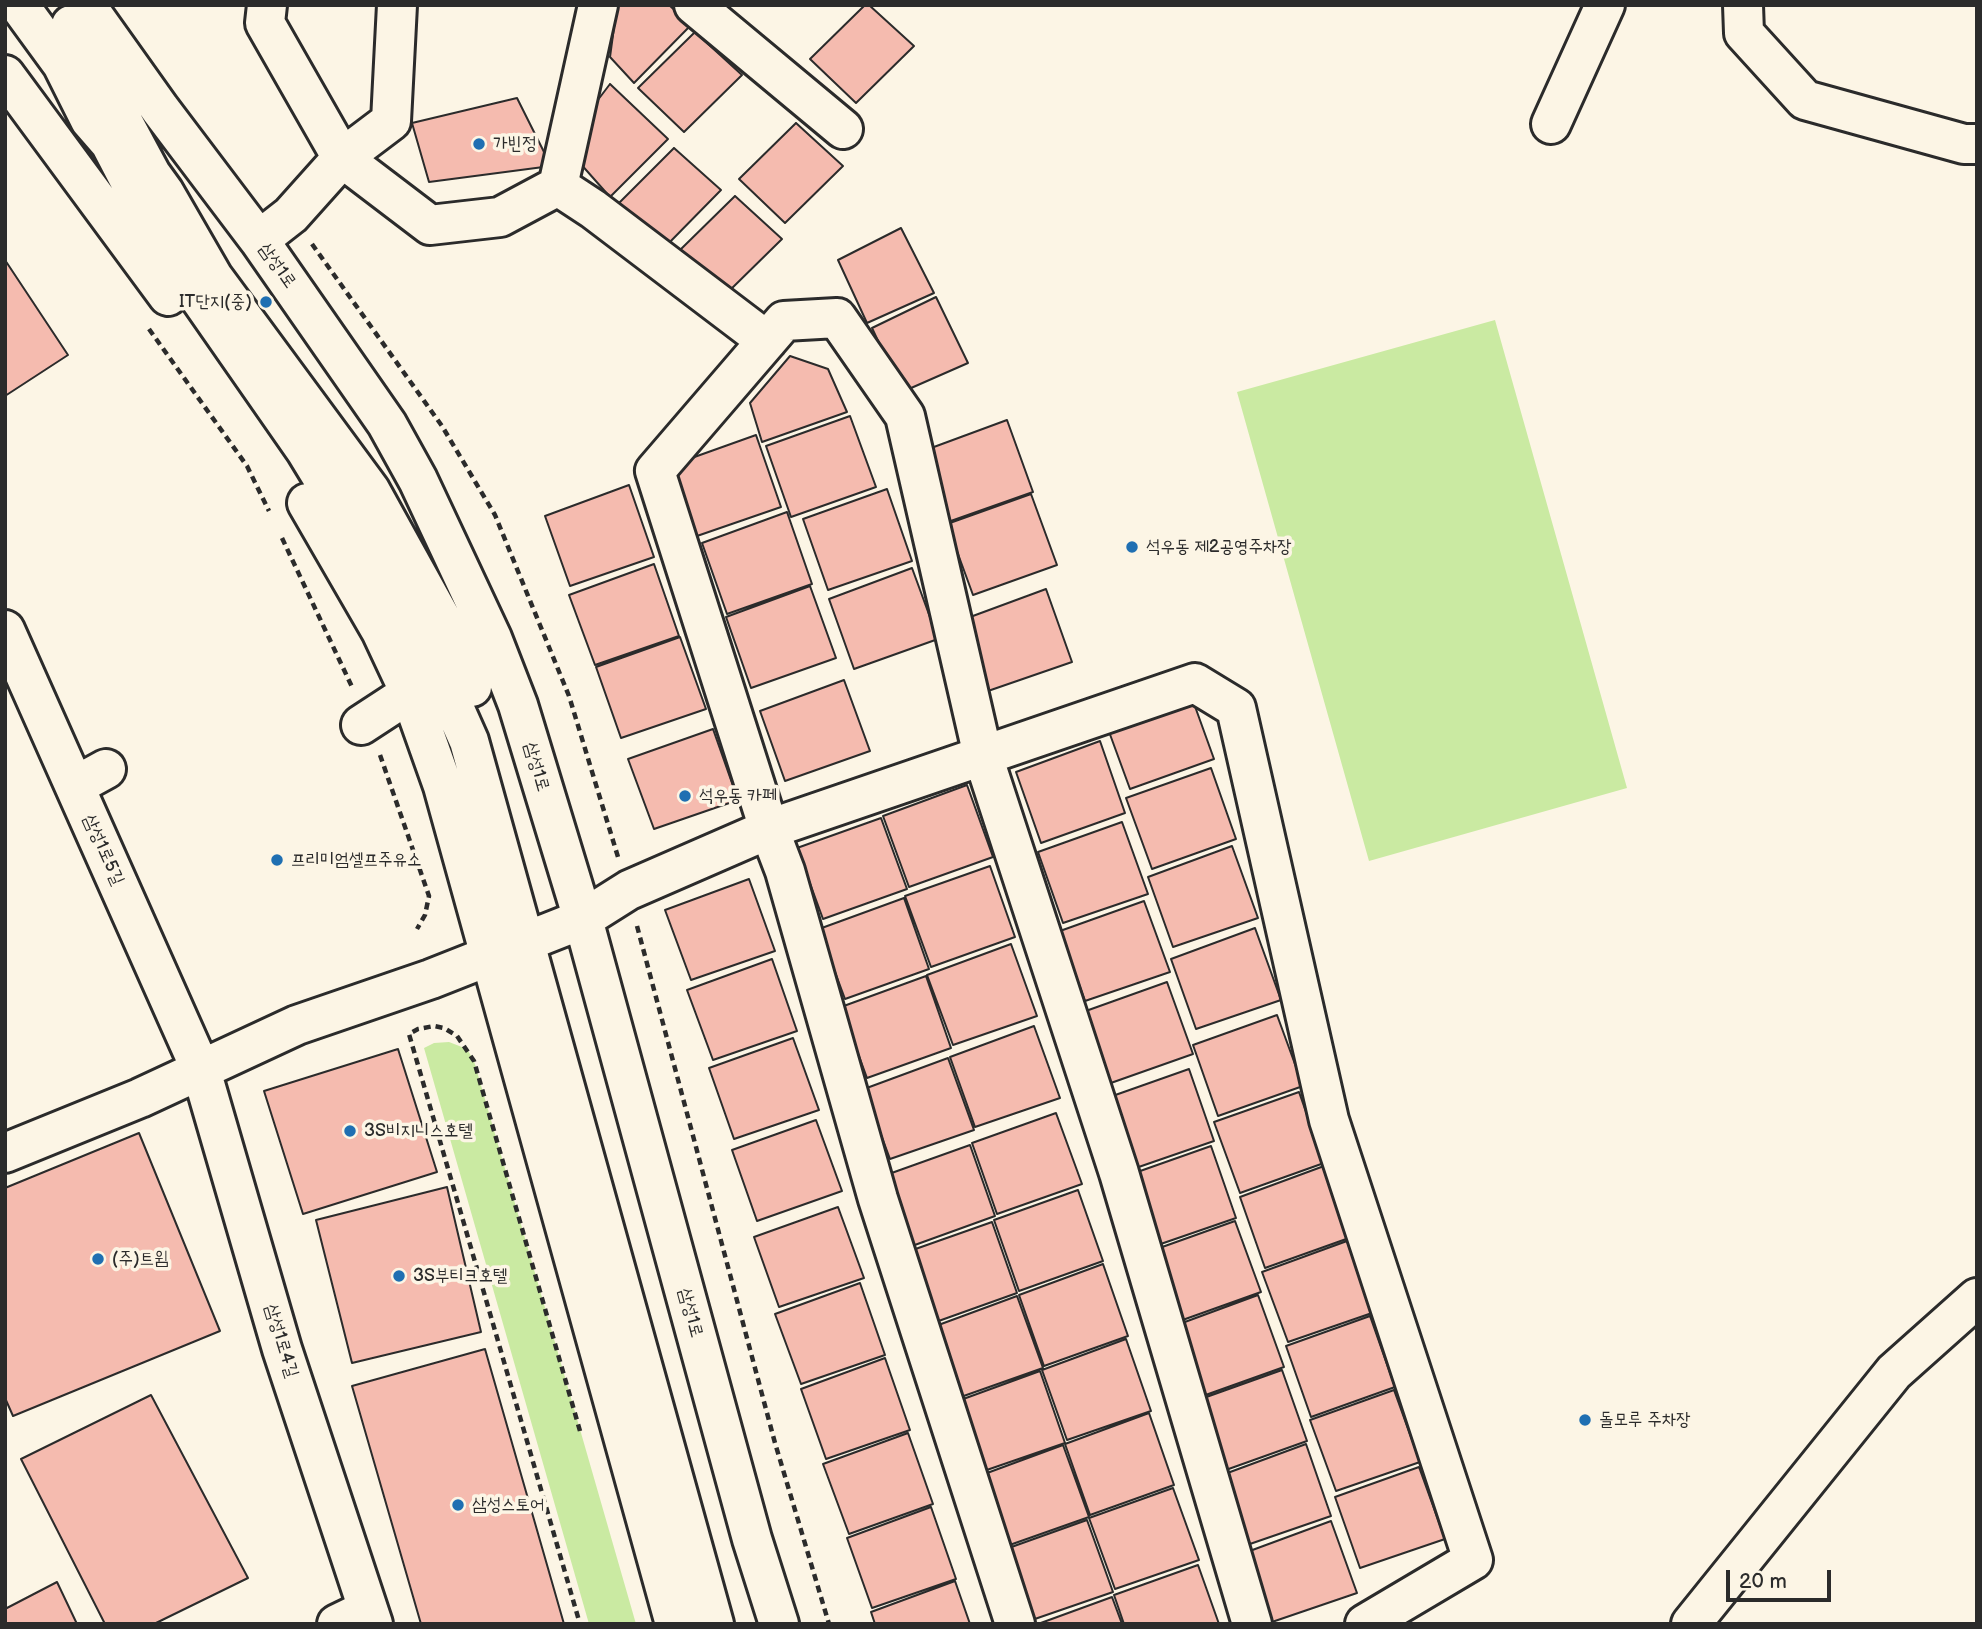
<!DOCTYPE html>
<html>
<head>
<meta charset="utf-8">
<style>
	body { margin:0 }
	#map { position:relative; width:1982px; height:1629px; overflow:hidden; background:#fcf5e5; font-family:"Balsamiq Sans",sans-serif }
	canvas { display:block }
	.frame { position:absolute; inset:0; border:7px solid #2b2b2b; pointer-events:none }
	.scale { position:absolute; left:1726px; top:1570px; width:105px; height:32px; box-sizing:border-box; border:4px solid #2b2b2b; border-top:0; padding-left:9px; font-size:21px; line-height:24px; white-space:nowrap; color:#2b2b2b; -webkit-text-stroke:5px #fcf5e5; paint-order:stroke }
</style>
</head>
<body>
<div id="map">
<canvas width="1982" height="1629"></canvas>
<div class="frame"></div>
<div class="scale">20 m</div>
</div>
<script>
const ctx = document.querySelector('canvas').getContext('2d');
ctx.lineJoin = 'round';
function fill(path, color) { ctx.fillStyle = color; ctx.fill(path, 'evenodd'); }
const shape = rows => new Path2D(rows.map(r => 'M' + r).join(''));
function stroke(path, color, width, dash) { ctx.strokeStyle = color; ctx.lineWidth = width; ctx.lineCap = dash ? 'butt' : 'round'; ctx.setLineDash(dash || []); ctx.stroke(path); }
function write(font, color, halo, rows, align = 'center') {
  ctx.font = font + ' "Balsamiq Sans","Poor Story",sans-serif'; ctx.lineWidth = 7; ctx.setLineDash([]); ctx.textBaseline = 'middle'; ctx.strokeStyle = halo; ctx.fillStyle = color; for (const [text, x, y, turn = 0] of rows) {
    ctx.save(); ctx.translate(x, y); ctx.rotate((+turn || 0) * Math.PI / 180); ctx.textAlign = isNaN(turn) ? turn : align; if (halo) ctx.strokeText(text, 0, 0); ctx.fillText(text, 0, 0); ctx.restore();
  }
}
const green = shape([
	[1495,320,1627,788,1369,861,1237,392],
	[449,1042,467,1049,474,1061,636,1624,589,1624,424,1048,434,1043]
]);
const building = shape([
	[617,5,669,5,691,25,634,83,610,57,617,5],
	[865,5,869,5,914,46,856,103,810,59,865,5],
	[695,32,742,75,684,132,638,88,695,32],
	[610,84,668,139,610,197,579,162,591,109,610,84],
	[517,98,551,166,429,182,412,123,517,98],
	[796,123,843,166,785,223,739,179,796,123],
	[674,148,721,190,664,248,618,204,674,148],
	[735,196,782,239,724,296,679,251,735,196],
	[901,228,934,293,867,323,838,260,901,228],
	[5,260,68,355,5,396,5,260],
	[936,297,968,363,902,392,872,328,936,297],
	[790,356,828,369,847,412,762,442,750,403,790,356],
	[850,416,876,487,791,517,766,446,850,416],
	[1007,420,1033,492,948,522,923,451,1007,420],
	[756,435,781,507,697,536,672,465,756,435],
	[629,485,654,557,570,586,545,516,629,485],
	[887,489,912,561,828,590,803,519,887,489],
	[1031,494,1057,565,973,595,947,524,1031,494],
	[787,512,812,584,727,614,702,543,787,512],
	[654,564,679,636,595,665,569,595,654,564],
	[912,568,938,639,854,669,829,599,912,568],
	[810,586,836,658,751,688,726,617,810,586],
	[1046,589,1072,662,988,691,962,620,1046,589],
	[680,637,706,709,621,738,596,667,680,637],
	[844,680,870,751,785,781,760,711,844,680],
	[1188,687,1214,759,1130,789,1104,718,1188,687],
	[713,729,738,800,654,829,628,759,713,729],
	[1100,741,1125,813,1041,843,1016,772,1100,741],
	[1211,768,1236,839,1152,869,1126,798,1211,768],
	[967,785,993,857,909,887,883,816,967,785],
	[881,818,907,889,823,919,797,848,881,818],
	[1122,822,1148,894,1063,923,1038,852,1122,822],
	[1232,846,1258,918,1173,947,1148,877,1232,846],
	[990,866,1015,937,931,967,905,896,990,866],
	[749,879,775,951,691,980,665,910,749,879],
	[904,898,929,969,845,999,819,929,904,898],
	[1144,901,1170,972,1085,1001,1060,931,1144,901],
	[1255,928,1281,1000,1196,1029,1171,959,1255,928],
	[1011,944,1037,1016,953,1045,927,975,1011,944],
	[772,959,797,1031,713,1060,687,990,772,959],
	[926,976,951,1048,867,1078,841,1007,926,976],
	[1167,982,1193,1054,1108,1084,1083,1012,1167,982],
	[1277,1015,1303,1086,1218,1116,1193,1045,1277,1015],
	[1034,1026,1060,1098,975,1127,950,1057,1034,1026],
	[793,1038,819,1110,734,1139,709,1068,793,1038],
	[398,1049,437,1172,303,1214,264,1091,398,1049],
	[948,1058,974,1130,890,1159,864,1089,948,1058],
	[1189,1069,1214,1141,1130,1170,1104,1099,1189,1069],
	[1299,1092,1324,1163,1240,1193,1214,1122,1299,1092],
	[1056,1113,1082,1184,997,1214,972,1143,1056,1113],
	[816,1120,842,1191,757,1221,732,1150,816,1120],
	[139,1133,220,1331,13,1416,5,1398,5,1188,139,1133],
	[970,1145,995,1216,912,1246,886,1175,970,1145],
	[1211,1146,1236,1218,1152,1247,1126,1176,1211,1146],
	[1324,1166,1349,1238,1265,1268,1240,1197,1324,1166],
	[447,1187,481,1332,352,1363,316,1220,447,1187],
	[1078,1190,1103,1261,1019,1291,994,1220,1078,1190],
	[838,1207,864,1278,779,1307,754,1237,838,1207],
	[1235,1221,1261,1292,1177,1322,1151,1251,1235,1221],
	[992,1222,1017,1293,933,1323,907,1252,992,1222],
	[1347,1241,1372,1313,1288,1342,1262,1272,1347,1241],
	[1103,1264,1128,1336,1044,1366,1019,1295,1103,1264],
	[860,1283,885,1355,801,1384,775,1314,860,1283],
	[1258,1295,1284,1367,1200,1397,1174,1326,1258,1295],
	[1017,1296,1043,1368,958,1398,933,1327,1017,1296],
	[1370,1316,1395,1387,1311,1417,1286,1346,1370,1316],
	[1126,1339,1151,1411,1067,1440,1042,1370,1126,1339],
	[485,1349,564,1624,421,1624,352,1386,485,1349],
	[885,1358,910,1430,826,1459,801,1389,885,1358],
	[1282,1370,1307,1441,1223,1471,1198,1400,1282,1370],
	[1040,1371,1065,1443,981,1472,955,1402,1040,1371],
	[1394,1390,1420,1462,1336,1491,1310,1420,1394,1390],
	[151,1395,248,1578,154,1624,105,1624,21,1459,151,1395],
	[1149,1413,1174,1485,1090,1515,1065,1444,1149,1413],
	[908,1433,933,1504,849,1534,823,1464,908,1433],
	[1306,1444,1331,1516,1247,1545,1222,1475,1306,1444],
	[1063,1445,1089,1517,1004,1547,979,1476,1063,1445],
	[1419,1467,1445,1539,1360,1568,1335,1497,1419,1467],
	[1173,1488,1199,1560,1115,1589,1089,1518,1173,1488],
	[931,1507,956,1579,872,1608,847,1538,931,1507],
	[1087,1520,1113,1592,1029,1621,1003,1550,1087,1520],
	[1331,1521,1357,1593,1272,1622,1247,1552,1331,1521],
	[1198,1565,1219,1624,1124,1624,1114,1595,1198,1565],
	[955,1581,970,1624,875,1624,871,1612,955,1581],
	[57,1582,77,1624,5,1624,5,1609,57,1582],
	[1112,1597,1122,1624,1038,1624,1112,1597]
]);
const path = shape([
	[312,244,442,426,495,515,569,696,618,857],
	[149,329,247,466,269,511],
	[282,538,353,689],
	[380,755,429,896,425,915,417,929],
	[637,926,775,1443,829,1624],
	[580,1431,474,1061,457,1036,444,1028,434,1026,418,1029,409,1034,580,1624]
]);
const minor = shape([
	[19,5,62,64,90,120,110,143,164,247,306,451,433,660,469,741,714,1624],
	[86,5,160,109,259,240,387,424,418,480,492,638,518,705,583,919,752,1539,779,1624],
	[267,5,265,23,342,158,430,225,500,217,558,186],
	[598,5,558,186,593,209,767,341],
	[694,5,843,129],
	[1743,5,1744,33,1805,100,1964,144,1977,144],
	[71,25,151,174,164,192,213,277,370,490,459,651,472,687],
	[5,75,168,296],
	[1551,124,1605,5],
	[259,240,291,215,342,158,391,121,397,5],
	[307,503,381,631,410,693,443,786,675,1624],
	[5,630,201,1070,282,1349,368,1609],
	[361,725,410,693],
	[75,786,106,769],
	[5,1153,140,1098,297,1025,431,979,583,919,629,890,769,829,1195,683,1236,708,1329,1120,1473,1560,1365,1624],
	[337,1624,368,1609,373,1624],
	[1015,1624,878,1199,785,871,769,829,655,471,784,321,837,318,905,416,983,756,1119,1173,1252,1624],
	[1691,1624,1894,1372,1977,1298]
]);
const markers = [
	[479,144,7,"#1f6fb2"],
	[266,302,7,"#1f6fb2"],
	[1132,547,7,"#1f6fb2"],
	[685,796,7,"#1f6fb2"],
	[277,860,7,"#1f6fb2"],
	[350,1131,7,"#1f6fb2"],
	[98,1259,7,"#1f6fb2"],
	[399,1276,7,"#1f6fb2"],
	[1585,1420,7,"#1f6fb2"],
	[458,1505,7,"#1f6fb2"]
];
const poiNames = [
	["가빈정",493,144],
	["IT단지(중)",252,302,"right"],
	["석우동 제2공영주차장",1146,547],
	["석우동 카페",699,796],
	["프리미엄셀프주유소",291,860],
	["3S비지니스호텔",364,1131],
	["(주)트윔",112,1259],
	["3S부티크호텔",413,1276],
	["돌모루 주차장",1599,1420],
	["삼성스토어",472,1505]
];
const streetNames = [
	["삼성1로",277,266,55],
	["삼성1로",536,767,74],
	["삼성1로5길",103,850,66],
	["삼성1로",690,1313,75],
	["삼성1로4길",281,1341,73]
];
fill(green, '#caeaa2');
fill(building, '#f5bbaf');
stroke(building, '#2b2b2b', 2);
stroke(minor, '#2b2b2b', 44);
stroke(path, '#2b2b2b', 4.5, [7, 5]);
stroke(minor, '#fcf5e5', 38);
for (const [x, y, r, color] of markers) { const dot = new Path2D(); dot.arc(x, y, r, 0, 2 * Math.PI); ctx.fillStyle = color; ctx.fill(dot); stroke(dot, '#fcf5e5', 2.5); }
write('18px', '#2b2b2b', '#fcf5e5', poiNames, 'left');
write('18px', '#2b2b2b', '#fcf5e5', streetNames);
</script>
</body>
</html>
